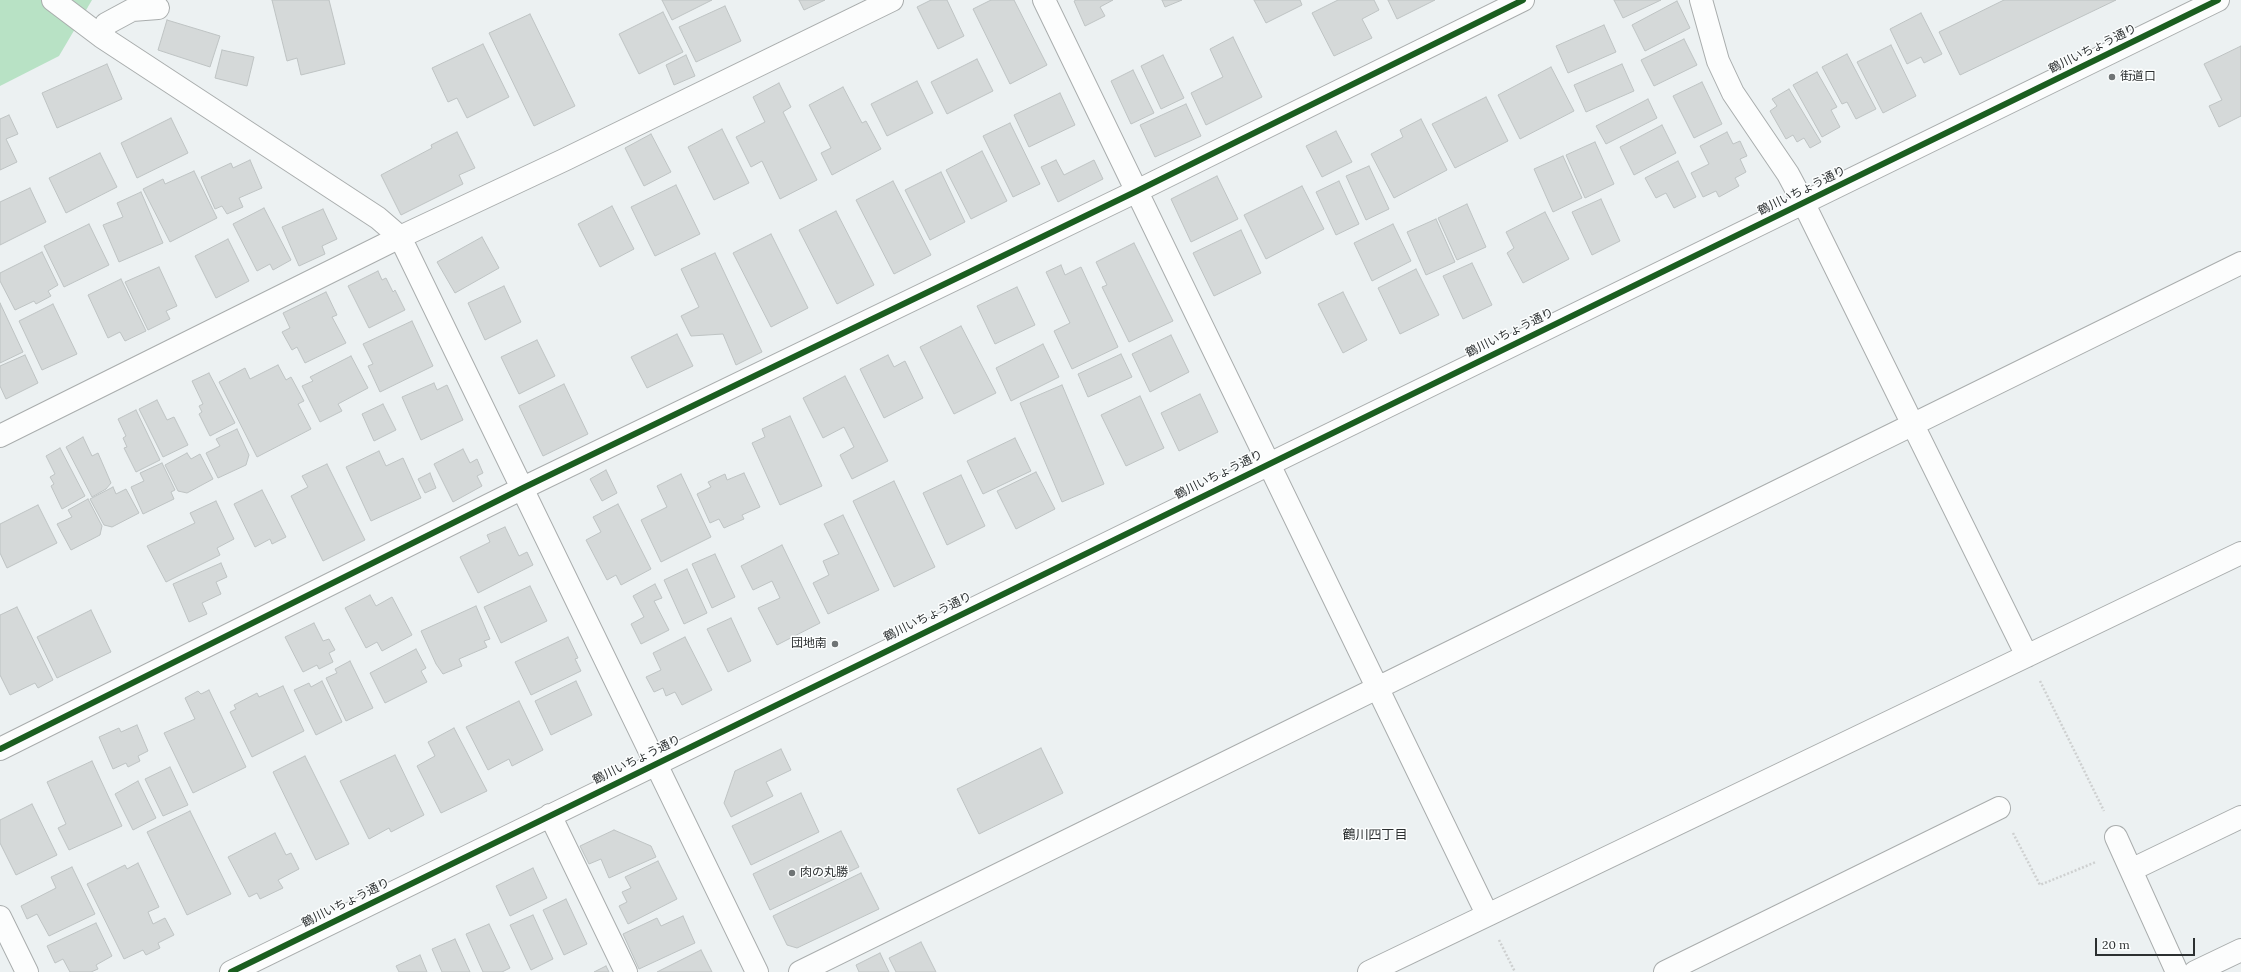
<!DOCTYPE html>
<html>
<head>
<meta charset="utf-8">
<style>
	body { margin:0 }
	#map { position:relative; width:2241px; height:972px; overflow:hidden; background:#ecf1f2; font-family:Lora,serif }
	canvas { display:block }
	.scale { position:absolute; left:2095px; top:938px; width:100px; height:18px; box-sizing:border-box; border:2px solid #2c3031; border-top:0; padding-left:5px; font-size:12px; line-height:14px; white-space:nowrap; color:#2c3031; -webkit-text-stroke:3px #fcfefe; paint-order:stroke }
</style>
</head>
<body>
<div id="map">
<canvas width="2241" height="972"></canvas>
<div class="scale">20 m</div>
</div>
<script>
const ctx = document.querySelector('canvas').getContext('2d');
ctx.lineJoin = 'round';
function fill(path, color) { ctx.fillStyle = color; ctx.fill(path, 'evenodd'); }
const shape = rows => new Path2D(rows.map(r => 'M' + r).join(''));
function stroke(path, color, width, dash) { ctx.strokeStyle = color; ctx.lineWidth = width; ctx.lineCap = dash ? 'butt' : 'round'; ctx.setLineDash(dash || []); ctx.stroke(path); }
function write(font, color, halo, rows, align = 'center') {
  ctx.font = font + ' Lora,"Noto Sans JP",serif'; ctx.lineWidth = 3; ctx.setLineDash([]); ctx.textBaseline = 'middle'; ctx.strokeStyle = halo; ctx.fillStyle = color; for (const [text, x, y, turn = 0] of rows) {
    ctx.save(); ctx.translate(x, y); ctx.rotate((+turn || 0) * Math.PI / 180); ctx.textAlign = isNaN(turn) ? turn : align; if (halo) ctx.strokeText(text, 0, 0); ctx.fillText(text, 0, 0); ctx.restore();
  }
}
const green = shape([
	[0,0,92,0,59,56,0,86]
]);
const building = shape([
	[272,0,329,0,345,64,301,75,297,58,287,61,272,0],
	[662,0,712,0,672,20,662,0],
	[799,0,825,0,804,10,799,0],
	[931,0,947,0,964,36,938,49,917,7,931,0],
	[991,0,1014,0,1047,65,1010,84,973,9,991,0],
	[1076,0,1113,0,1100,7,1105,16,1085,26,1074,1,1076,0],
	[1162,0,1182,0,1165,7,1162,0],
	[1254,0,1300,0,1302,5,1266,23,1254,0],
	[1338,0,1374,0,1379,10,1362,19,1372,38,1334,56,1312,13,1338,0],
	[1388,0,1435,0,1397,19,1388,0],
	[1614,0,1661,0,1623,18,1614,0],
	[2004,0,2116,0,1960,75,1939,32,2004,0],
	[1677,1,1690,28,1645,51,1632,25,1677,1],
	[725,6,741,41,696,62,679,27,725,6],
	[663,12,683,52,639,74,619,34,663,12],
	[1921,13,1942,54,1924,63,1921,57,1907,64,1890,29,1921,13],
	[530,14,575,106,534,126,489,33,530,14],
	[167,20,220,36,210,67,158,50,167,20],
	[1604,25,1616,52,1568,73,1556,46,1604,25],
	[1233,37,1262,97,1206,125,1191,93,1223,77,1210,49,1233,37],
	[1684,39,1697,65,1654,86,1641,60,1684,39],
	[483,44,509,97,467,118,457,98,448,102,432,68,483,44],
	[1891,45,1916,96,1883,113,1857,62,1891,45],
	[2241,46,2241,116,2219,127,2209,106,2222,100,2204,64,2241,46],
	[222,50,254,57,247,86,215,78,222,50],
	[1847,54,1876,109,1856,119,1847,102,1842,104,1822,67,1847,54],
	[686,55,695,76,674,85,666,65,686,55],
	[1163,55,1184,98,1161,109,1141,66,1163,55],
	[977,59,993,91,947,114,931,82,977,59],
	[107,64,122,99,57,128,42,93,107,64],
	[1622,64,1634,91,1586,112,1574,85,1622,64],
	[1551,67,1574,111,1520,139,1498,95,1551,67],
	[1133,70,1154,113,1131,124,1111,81,1133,70],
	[1817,72,1837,107,1831,110,1840,127,1822,137,1793,85,1817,72],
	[917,81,933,113,887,136,871,104,917,81],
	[1702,82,1722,124,1694,138,1673,96,1702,82],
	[779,83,791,107,783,112,817,180,780,199,762,161,751,167,736,137,765,122,753,97,779,83],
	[843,87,862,123,866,121,881,149,832,175,821,153,831,148,809,105,843,87],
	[1789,89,1821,142,1810,148,1804,138,1797,142,1793,135,1786,139,1770,111,1777,106,1772,99,1789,89],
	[1060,93,1075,125,1029,147,1014,115,1060,93],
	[1486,97,1508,141,1455,168,1432,124,1486,97],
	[1648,99,1657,118,1606,144,1596,126,1648,99],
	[1186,104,1201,136,1155,157,1140,125,1186,104],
	[9,115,18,134,6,139,17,162,0,170,0,119,9,115],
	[171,118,188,153,137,178,121,143,171,118],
	[1421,119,1447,170,1394,198,1371,154,1403,137,1400,130,1421,119],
	[1010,123,1040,184,1013,197,983,136,1010,123],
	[1662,125,1676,153,1634,175,1620,147,1662,125],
	[722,129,749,183,714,200,688,147,722,129],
	[1336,131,1352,162,1322,177,1306,146,1336,131],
	[457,132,475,168,459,175,463,184,401,215,381,175,432,148,431,145,457,132],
	[1727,132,1733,144,1740,141,1747,156,1740,159,1746,172,1735,178,1739,186,1719,197,1716,191,1703,197,1691,173,1709,164,1700,146,1727,132],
	[651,134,671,172,644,186,625,148,651,134],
	[1595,142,1614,184,1585,198,1566,155,1595,142],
	[982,151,1007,201,971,219,946,170,982,151],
	[100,153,117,187,66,213,49,178,100,153],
	[1563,156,1582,198,1553,212,1534,169,1563,156],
	[250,160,262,188,239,198,243,207,227,214,222,206,215,209,201,177,231,163,233,168,250,160],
	[1056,160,1064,175,1094,160,1103,179,1058,202,1041,167,1056,160],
	[1678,161,1696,197,1674,208,1666,193,1656,198,1645,178,1678,161],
	[1369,166,1389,209,1366,220,1346,176,1369,166],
	[194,171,217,218,170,242,143,189,163,179,165,184,194,171],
	[941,172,965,222,930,240,905,190,941,172],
	[1217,176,1238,219,1191,242,1171,199,1217,176],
	[893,181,931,255,894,274,856,200,893,181],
	[1339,181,1359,224,1336,235,1316,192,1339,181],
	[676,185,700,234,655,256,631,207,676,185],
	[1302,186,1324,229,1266,259,1244,215,1302,186],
	[30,188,46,222,0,245,0,202,30,188],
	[141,192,163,243,119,262,103,225,123,217,117,203,141,192],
	[1601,199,1620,241,1592,255,1572,212,1601,199],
	[1467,204,1486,247,1457,260,1438,218,1467,204],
	[612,206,634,249,600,267,578,224,612,206],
	[264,208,291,260,273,270,270,264,257,271,233,224,264,208],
	[323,209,337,239,322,246,325,254,299,266,282,227,323,209],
	[836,211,874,285,837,304,799,230,836,211],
	[1545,212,1569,259,1523,283,1507,253,1514,248,1506,232,1545,212],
	[1436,219,1455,262,1426,275,1407,232,1436,219],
	[89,224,109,265,64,287,44,246,89,224],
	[1393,224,1411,261,1372,281,1354,243,1393,224],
	[1241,230,1261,273,1214,296,1193,253,1241,230],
	[771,234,808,308,771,327,733,253,771,234],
	[482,237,499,268,455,293,437,262,482,237],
	[228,239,249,281,216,298,195,256,228,239],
	[1134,243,1173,321,1129,342,1102,287,1107,285,1096,262,1134,243],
	[42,252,58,285,48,291,51,296,36,304,34,301,15,310,0,281,0,273,42,252],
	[715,253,762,352,736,365,723,334,691,336,681,316,699,307,681,269,715,253],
	[1472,263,1492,305,1463,319,1443,276,1472,263],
	[1061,265,1065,275,1081,267,1118,347,1072,369,1054,331,1070,323,1046,272,1061,265],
	[159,267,177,306,166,311,170,319,148,330,125,282,159,267],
	[1416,269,1439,315,1400,334,1378,288,1416,269],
	[378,271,382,280,386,278,393,292,395,290,405,310,369,328,348,286,378,271],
	[121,279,146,331,125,341,120,332,108,338,88,295,121,279],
	[504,286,521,322,485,340,468,303,504,286],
	[1017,287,1035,325,995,344,977,306,1017,287],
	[326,292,337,315,332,317,346,343,305,363,297,347,292,350,282,332,290,328,283,313,326,292],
	[1343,292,1367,340,1343,353,1318,304,1343,292],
	[0,303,23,352,0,363,0,303],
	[53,304,77,354,42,370,19,321,53,304],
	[412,321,433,366,380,392,368,366,373,364,363,344,412,321],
	[961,326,996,393,954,414,920,347,961,326],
	[677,334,693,366,647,388,631,357,677,334],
	[1171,335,1189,372,1150,392,1132,354,1171,335],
	[537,340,555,376,519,394,501,357,537,340],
	[1043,344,1059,377,1011,401,996,368,1043,344],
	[1121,354,1132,377,1088,397,1078,374,1121,354],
	[25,355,38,383,6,399,0,386,0,366,25,355],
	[888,355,894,367,905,361,923,398,884,418,860,369,888,355],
	[351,356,368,388,338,404,342,411,320,422,302,386,313,381,310,377,351,356],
	[278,365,286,380,291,377,304,401,298,404,311,429,257,457,219,382,245,368,250,379,278,365],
	[209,373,235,423,210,436,199,414,202,412,199,406,203,404,192,381,209,373],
	[845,376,888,461,852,479,840,455,854,447,844,427,823,438,803,398,845,376],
	[434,383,437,390,447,385,463,420,421,440,402,397,434,383],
	[564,384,588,434,543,456,519,406,564,384],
	[1062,385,1104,484,1062,502,1020,403,1062,385],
	[1200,394,1218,432,1179,451,1161,413,1200,394],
	[1140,396,1164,448,1126,466,1101,415,1140,396],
	[157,400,167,420,174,417,188,445,163,457,139,409,157,400],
	[383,404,396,430,374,441,362,414,383,404],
	[136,410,160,460,136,472,124,448,127,447,123,438,126,436,118,419,136,410],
	[790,416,822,486,780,505,752,443,765,437,762,429,790,416],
	[237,429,249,455,246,465,218,478,206,453,220,446,216,439,237,429],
	[83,437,92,456,98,453,111,483,106,489,92,497,66,447,83,437],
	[1015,438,1031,471,983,494,967,461,1015,438],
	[60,448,85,496,62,509,51,486,54,484,50,477,55,474,46,456,60,448],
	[463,449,470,463,477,459,483,473,477,476,482,486,453,502,434,464,463,449],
	[379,451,386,466,403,458,421,498,371,521,346,467,379,451],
	[187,453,191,459,200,454,213,479,187,493,178,491,165,465,187,453],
	[162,463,175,490,171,492,174,499,143,514,131,487,144,481,140,473,162,463],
	[327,464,365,540,323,561,291,496,308,487,302,476,327,464],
	[606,470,617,493,602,501,590,479,606,470],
	[1036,472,1055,509,1016,529,997,491,1036,472],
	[430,473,436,488,425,493,418,479,430,473],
	[744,473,760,507,742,515,744,519,724,528,719,519,710,523,697,494,711,487,708,482,725,474,727,480,744,473],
	[681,474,711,537,661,562,641,520,667,507,657,486,681,474],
	[961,475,985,526,947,545,923,493,961,475],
	[894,481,935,567,894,587,853,501,894,481],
	[113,487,116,494,126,489,139,513,112,527,104,525,90,499,113,487],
	[262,490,286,537,272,544,270,539,255,547,234,504,262,490],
	[88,499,102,526,100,535,71,550,57,524,72,517,68,510,88,499],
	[216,501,234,539,217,548,220,555,166,582,147,546,195,523,190,513,216,501],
	[618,504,651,569,621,585,616,575,607,580,586,540,601,532,593,517,618,504],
	[38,505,57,543,7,568,0,553,0,524,38,505],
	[843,515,879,590,828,614,813,583,829,575,823,561,839,554,824,524,843,515],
	[505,527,519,556,527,552,533,565,478,593,460,557,490,542,487,535,505,527],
	[782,545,820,623,777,645,758,608,780,598,772,581,753,590,741,566,782,545],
	[715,554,735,597,712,608,692,564,715,554],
	[221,563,227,577,216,582,221,594,202,603,207,614,189,622,173,584,221,563],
	[687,569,707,613,684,624,664,580,687,569],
	[655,584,662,598,654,601,669,630,641,644,631,624,644,617,633,596,655,584],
	[530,586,547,621,501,643,484,607,530,586],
	[370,595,376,606,392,597,412,635,382,651,377,642,366,648,345,608,370,595],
	[476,606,490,639,484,641,487,647,459,659,462,666,443,674,436,664,421,631,476,606],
	[17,607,53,680,38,688,35,683,10,695,0,675,0,615,17,607],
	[91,610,111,652,57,678,37,637,91,610],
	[731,618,751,661,728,672,707,629,731,618],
	[314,623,323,641,329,639,335,650,329,653,333,662,319,669,317,665,303,672,285,637,314,623],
	[568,637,578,658,575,659,581,671,531,695,515,662,568,637],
	[685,637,712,690,682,705,675,692,666,696,663,688,654,692,646,677,661,670,653,653,685,637],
	[416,649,426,668,421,671,427,682,385,703,370,673,416,649],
	[350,661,373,708,346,721,326,678,337,673,335,669,350,661],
	[322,681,342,722,316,735,294,690,309,683,311,687,322,681],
	[576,681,592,715,551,735,535,701,576,681],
	[283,686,304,731,252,757,230,712,236,709,234,705,257,693,259,697,283,686],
	[209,690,246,767,193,793,164,733,195,719,185,698,198,691,201,694,209,690],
	[519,701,543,750,512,766,509,759,488,770,466,727,519,701],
	[137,725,148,751,138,756,140,761,128,767,126,763,113,769,99,737,119,728,121,732,137,725],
	[454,728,487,791,441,813,417,766,435,756,428,742,454,728],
	[1041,748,1063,793,979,834,957,789,1041,748],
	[781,749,791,770,766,782,773,796,731,817,724,803,735,771,781,749],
	[395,755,424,815,391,832,389,828,369,839,340,781,395,755],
	[305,756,349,844,316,860,273,772,305,756],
	[92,761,122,826,69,850,58,828,66,824,47,782,92,761],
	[170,767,188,805,163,816,145,779,170,767],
	[138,781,156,818,133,830,115,794,138,781],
	[801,793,819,832,751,865,732,826,801,793],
	[32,804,57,855,16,875,0,843,0,820,32,804],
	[190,811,231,894,187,915,147,832,190,811],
	[614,830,651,846,656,857,609,878,601,859,589,864,580,846,614,830],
	[841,831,859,867,770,910,753,874,841,831],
	[275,833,286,855,291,853,299,869,278,880,283,888,260,899,257,893,249,897,228,857,275,833],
	[658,861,677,899,628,924,619,906,627,902,622,892,631,888,625,877,658,861],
	[138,863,159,907,148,912,153,924,165,918,174,935,158,943,160,948,146,955,143,950,124,959,87,884,125,865,127,869,138,863],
	[72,867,95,914,49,936,37,914,27,919,21,906,56,888,51,877,72,867],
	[533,868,547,898,510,916,496,886,533,868],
	[861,873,879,909,797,948,787,945,773,916,861,873],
	[566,899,587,944,564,955,543,910,566,899],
	[533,915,553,959,531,970,510,925,533,915],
	[683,916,695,943,639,969,623,934,657,918,661,926,683,916],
	[96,923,112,956,96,965,98,969,91,972,70,972,63,959,55,963,47,946,96,923],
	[489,924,510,968,502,972,483,972,466,934,489,924],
	[455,939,470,972,442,972,432,949,455,939],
	[921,942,936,972,896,972,889,958,921,942],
	[701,950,712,972,657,972,701,950],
	[880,953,889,972,859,972,856,965,880,953],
	[420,955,427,972,399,972,396,966,420,955],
	[606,966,609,972,594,972,606,966]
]);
const path = shape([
	[2040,681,2104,811],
	[2013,833,2040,885,2096,862],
	[1499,940,1515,972]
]);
const minor = shape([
	[53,0,102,37,378,218,400,237,757,972],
	[1044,0,1487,914],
	[1701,0,1718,61,1733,93,1788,174,1803,202,2027,656],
	[102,37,106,24,132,10,158,8],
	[0,436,400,237,564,160,892,0],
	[0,749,523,488,1137,191,1523,0],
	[550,815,626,972],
	[2116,837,2177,972],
	[2131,870,2241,817],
	[0,917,27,972],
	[231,972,2218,0],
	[800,972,2241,263],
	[1369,972,2241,553],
	[1665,972,1999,808],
	[2195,972,2241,950]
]);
const cycleway = shape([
	[0,749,523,488,1137,191,1523,0],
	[231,972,2218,0]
]);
const markers = [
	[2112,77,4,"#6f7475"],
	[835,644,4,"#6f7475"],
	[792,873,4,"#6f7475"]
];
const streetNames = [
	["鶴川いちょう通り",2093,49,-26],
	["鶴川いちょう通り",1802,191,-26],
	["鶴川いちょう通り",1510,333,-26],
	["鶴川いちょう通り",1219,475,-26],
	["鶴川いちょう通り",928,617,-26],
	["鶴川いちょう通り",637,760,-26],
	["鶴川いちょう通り",346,903,-26]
];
const poiNames = [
	["街道口",2120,77],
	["団地南",827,644,"right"],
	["肉の丸勝",800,873]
];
const neighbourhoodNames = [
	["鶴川四丁目",1375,835]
];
fill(green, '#b8e2c5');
fill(building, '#d5d9d9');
stroke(building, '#bec3c3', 1);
stroke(minor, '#a9adad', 24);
stroke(path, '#ced0d0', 2.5, [2, 2]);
stroke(minor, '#fcfdfd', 22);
stroke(cycleway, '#1b5e20', 6);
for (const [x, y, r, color] of markers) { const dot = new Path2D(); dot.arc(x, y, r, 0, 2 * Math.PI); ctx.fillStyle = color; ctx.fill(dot); stroke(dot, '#fcfefe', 1.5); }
write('12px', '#2c3031', '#fcfefe', streetNames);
write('12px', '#2c3031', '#fcfefe', poiNames, 'left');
write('13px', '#2c3031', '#fcfefe', neighbourhoodNames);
</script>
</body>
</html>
